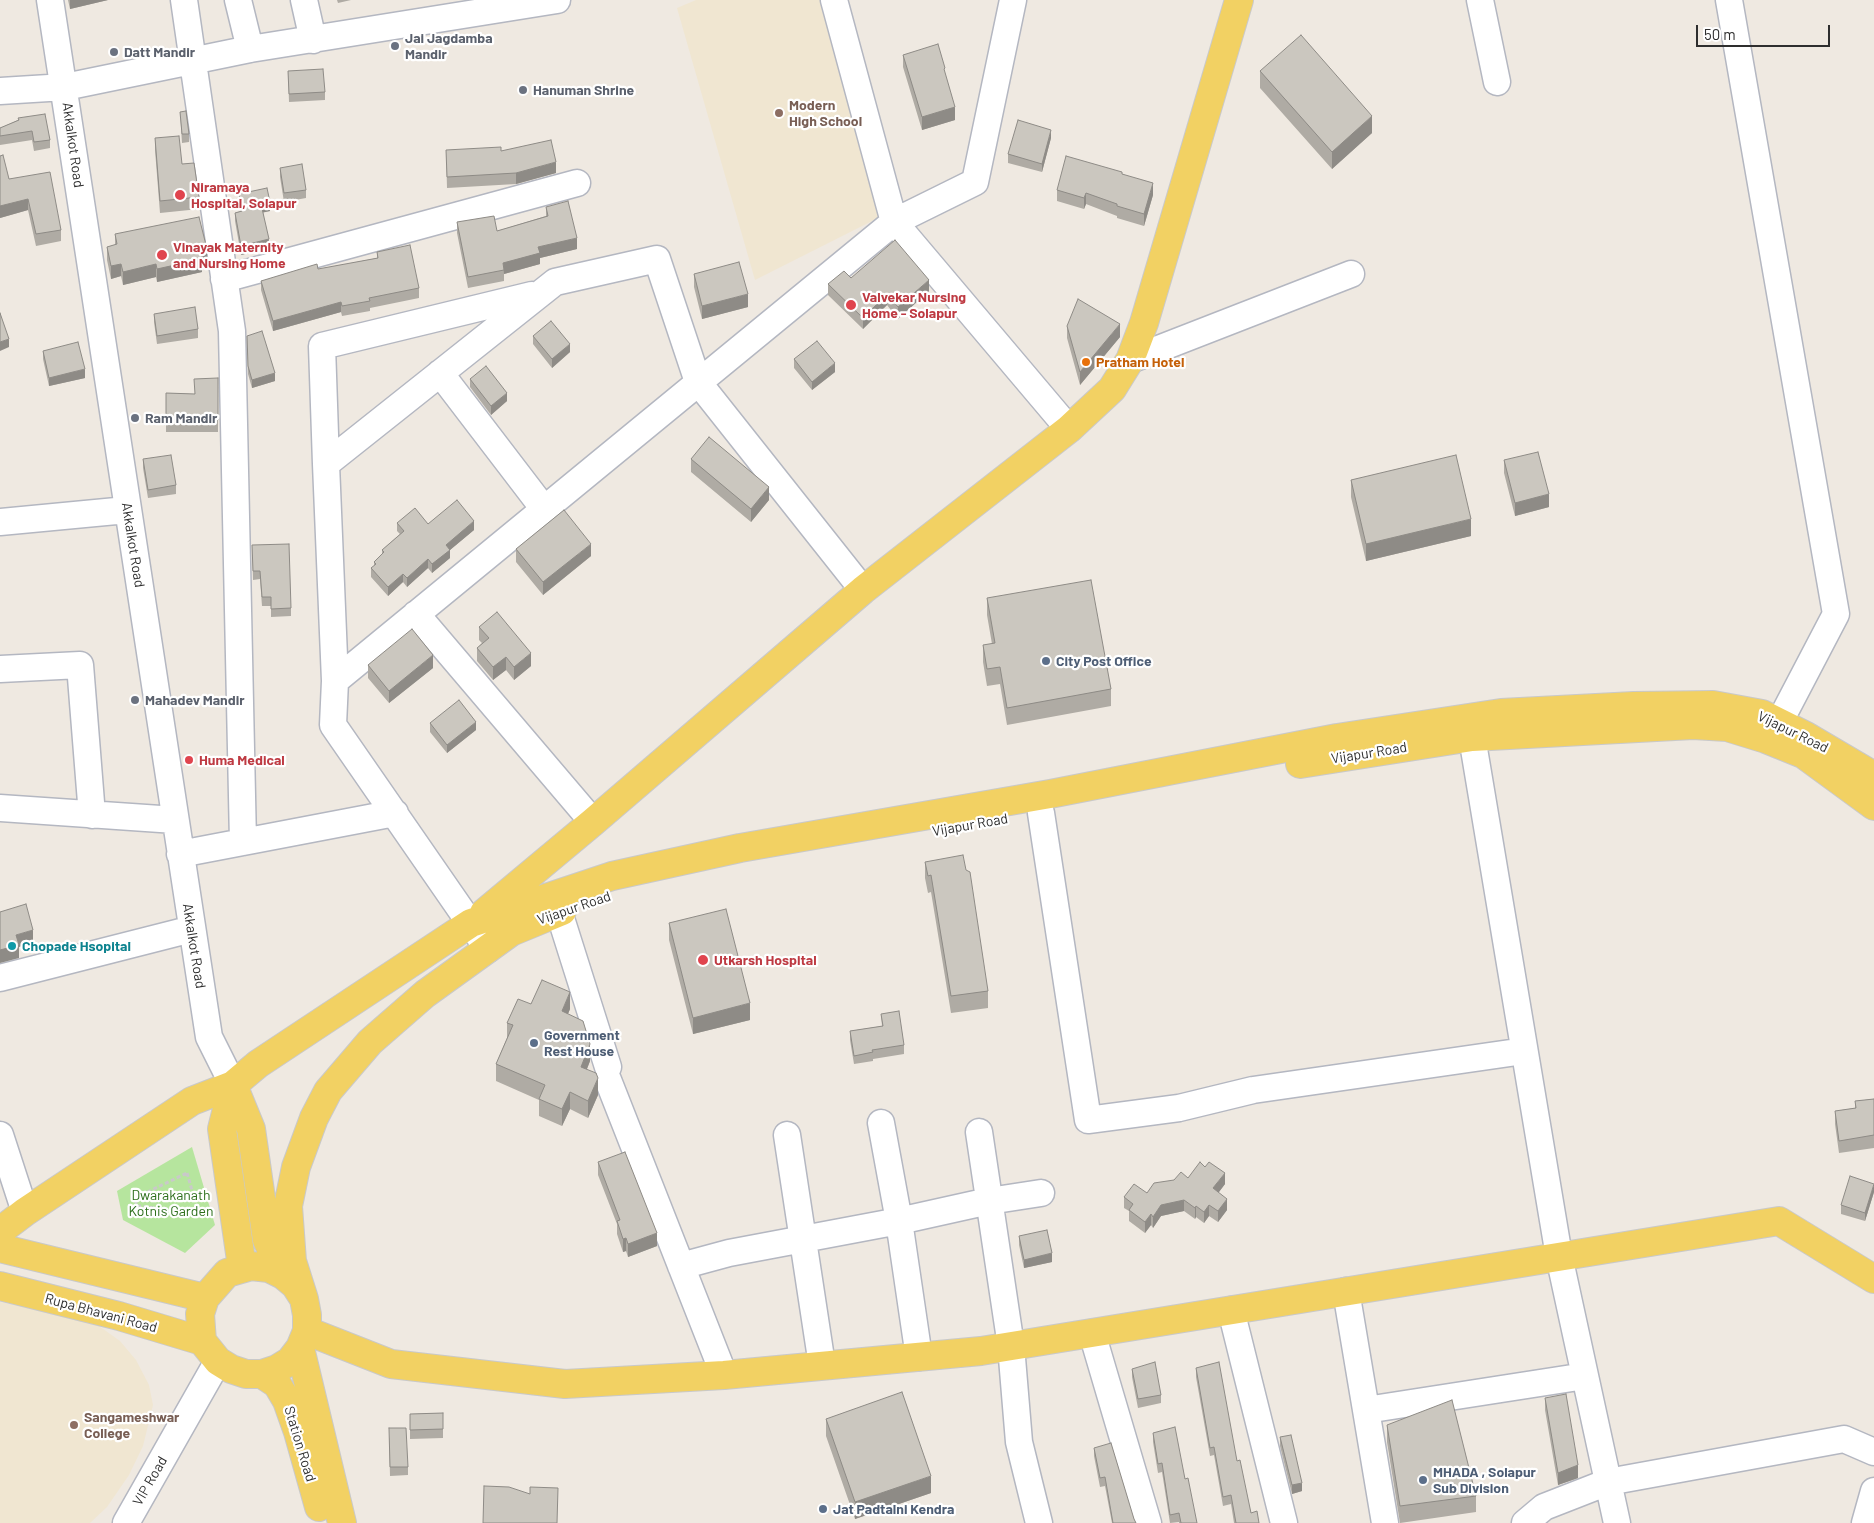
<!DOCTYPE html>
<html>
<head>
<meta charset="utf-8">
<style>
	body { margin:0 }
	#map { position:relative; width:1874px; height:1523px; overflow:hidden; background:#efe9e1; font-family:Barlow,sans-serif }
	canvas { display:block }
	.scale { position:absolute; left:1696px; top:25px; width:134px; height:22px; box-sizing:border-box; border:2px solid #2e2e2e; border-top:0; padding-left:6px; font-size:15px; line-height:18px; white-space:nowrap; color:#2e2e2e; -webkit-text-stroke:4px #fff; paint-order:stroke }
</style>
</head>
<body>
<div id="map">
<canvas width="1874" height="1523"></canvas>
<div class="scale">50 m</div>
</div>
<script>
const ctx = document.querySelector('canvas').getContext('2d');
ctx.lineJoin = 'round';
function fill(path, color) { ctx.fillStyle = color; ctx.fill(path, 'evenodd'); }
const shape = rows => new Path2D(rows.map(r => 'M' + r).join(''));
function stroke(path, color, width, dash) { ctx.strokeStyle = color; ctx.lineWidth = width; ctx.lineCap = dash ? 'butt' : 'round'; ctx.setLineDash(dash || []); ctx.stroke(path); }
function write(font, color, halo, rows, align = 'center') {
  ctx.font = font + ' Barlow,sans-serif'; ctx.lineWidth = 4.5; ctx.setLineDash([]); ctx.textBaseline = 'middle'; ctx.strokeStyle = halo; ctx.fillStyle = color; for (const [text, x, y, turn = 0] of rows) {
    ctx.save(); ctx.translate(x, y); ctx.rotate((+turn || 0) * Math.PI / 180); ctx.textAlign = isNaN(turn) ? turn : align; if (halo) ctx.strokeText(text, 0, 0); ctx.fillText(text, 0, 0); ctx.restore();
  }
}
const education = shape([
	[696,0,820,0,880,217,755,280,677,8],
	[0,1302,92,1321,120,1341,136,1360,149,1385,153,1405,143,1446,129,1475,107,1507,90,1523,0,1523]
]);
const green = shape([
	[192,1147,215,1225,185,1253,123,1220,117,1191]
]);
const path = shape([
	[187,1173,198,1211,194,1213,137,1206,135,1198,187,1173]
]);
const minor = shape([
	[50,0,209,1037,233,1085],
	[184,0,232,331,243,842],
	[238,0,250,49],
	[304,0,313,40],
	[834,0,894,222,1069,429],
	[1480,0,1497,82],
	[1729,0,1836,614,1779,723],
	[0,91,65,87,250,49,557,0],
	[224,279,577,183],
	[1130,360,1351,274],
	[440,373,544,509],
	[326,464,322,346,532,295],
	[0,522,127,510],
	[416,614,593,822],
	[0,669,80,665,92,815],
	[335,681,894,222,975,182,1013,0],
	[1472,737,1559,1256,1617,1523],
	[0,808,175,820],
	[1041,813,1088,1120,1179,1108,1253,1090,1524,1051],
	[180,854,395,813],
	[559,912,608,1067],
	[488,949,333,725,335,681,326,464,555,282,657,259,698,382,863,590],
	[0,978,192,929],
	[608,1080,724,1375],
	[881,1123,899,1221,919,1357],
	[979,1132,1011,1346,1019,1442,1039,1523],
	[0,1135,25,1212],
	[787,1135,822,1365],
	[681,1266,729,1253,899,1221,989,1201,1041,1193],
	[1346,1291,1385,1523],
	[1231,1310,1284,1523],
	[1092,1333,1148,1523],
	[1366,1410,1585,1376],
	[126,1523,218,1361],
	[1525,1523,1544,1507,1608,1482,1844,1439,1874,1452],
	[1865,1523,1874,1491]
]);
const major = shape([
	[1300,764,1472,737,1693,725,1727,727,1766,739,1803,754,1874,806],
	[484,913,593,822,863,590,1069,429,1112,389,1130,360,1144,323,1239,0],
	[0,1231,25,1212,192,1101,233,1085,251,1129,267,1240,283,1275],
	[0,1248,205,1298],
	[251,1266,269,1268,283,1275,295,1285,304,1299,307,1315,307,1331,300,1348,290,1361,277,1369,262,1374,246,1374,231,1369,218,1361,202,1341,200,1314,205,1298,227,1273,251,1266],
	[242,1267,222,1129,233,1085,258,1064,471,923,612,876,740,848,1050,794,1337,738,1501,713,1634,706,1713,705,1762,714,1806,736,1874,776],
	[0,1286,119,1316,202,1341],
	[304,1299,292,1261,288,1206,296,1167,314,1118,328,1091,370,1042,425,994,511,932,562,911],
	[307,1331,391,1364,565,1384,724,1375,981,1351,1779,1221,1874,1279],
	[300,1348,342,1523],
	[262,1374,277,1384,287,1401,298,1432,319,1507]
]);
const wall = shape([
	[68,0,108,0,70,9],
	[337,0,351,0,338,3],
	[903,55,945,75,955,120,922,130,903,67],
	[288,71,325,92,325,100,289,102],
	[1260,71,1372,133,1332,169,1260,88],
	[180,112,189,134,189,142,182,143],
	[18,118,50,140,50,148,34,151,32,140,0,145,0,128,18,120],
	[155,138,182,164,199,197,199,209,160,213,155,150],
	[1051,138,1042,172,1008,163,1008,154],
	[446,150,501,151,556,173,516,184,447,188],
	[0,156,9,179,61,230,61,241,36,246,28,210,0,218],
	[280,168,306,190,306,198,284,202,280,177],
	[1122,174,1153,195,1144,226,1117,218,1117,216,1086,204,1084,209,1057,201,1057,190],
	[239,194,270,211,263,212,269,248,241,255,235,221,235,213,241,211,239,202],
	[546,207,577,249,540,258,540,264,504,274,504,281,468,288,457,233,457,222,497,231,546,216],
	[115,234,207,262,202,263,202,272,157,282,156,277,123,285,121,276,111,279,107,260,107,247,115,245],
	[377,252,419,288,419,298,370,308,370,311,342,316,341,312,273,331,261,290,261,281,377,258],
	[694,274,748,307,702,319,694,287],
	[851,278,929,291,898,319,887,305,863,329,828,295,828,284],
	[154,314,198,329,198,338,157,344,154,322],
	[1067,326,1120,337,1080,385,1067,338],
	[247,336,275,381,252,388,248,374],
	[533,336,570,352,552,368,533,344],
	[43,351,85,378,49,386,43,359],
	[794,359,835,372,812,390,794,368],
	[218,378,218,432,166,432,166,393,194,394],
	[470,379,507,401,491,415,470,387],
	[143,459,176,485,176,494,148,498,143,468],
	[691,459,769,500,751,522,691,472],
	[1504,460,1549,507,1515,516,1504,473],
	[1351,480,1471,536,1366,561,1351,497],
	[397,523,428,524,474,530,450,550,450,558,432,573,428,568,407,587,403,582,388,596,371,577,371,568,374,566,374,562,382,554,382,550,400,534,397,531],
	[252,545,291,608,291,616,271,617,271,606,262,606,260,579,253,580],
	[516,549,591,556,543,595,516,562],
	[987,598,1111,689,1111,706,1007,725,1000,684,987,686,983,662,983,645,992,644,987,615],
	[479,627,531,666,514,680,506,670,493,680,477,661,477,648,482,643,479,640],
	[368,665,433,668,389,703,368,678],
	[430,723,476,730,447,753,430,732],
	[925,862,966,870,988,991,988,1008,951,1013,931,892,928,893,925,878],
	[669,923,750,1020,693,1034,669,940],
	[531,1004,570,1009,568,1014,590,1061,587,1069,598,1095,588,1118,570,1109,562,1126,539,1116,539,1100,496,1081,496,1064,507,1038,507,1023],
	[881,1014,904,1045,904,1054,873,1059,873,1061,854,1064,850,1040,850,1031,882,1026],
	[1874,1099,1874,1148,1839,1153,1835,1124,1835,1111,1855,1108,1855,1101],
	[598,1162,657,1246,628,1257,626,1251,623,1252,617,1234,617,1224,598,1175],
	[1188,1178,1225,1184,1218,1193,1227,1210,1218,1222,1209,1216,1204,1223,1196,1217,1195,1219,1184,1211,1161,1216,1153,1228,1151,1225,1145,1233,1129,1221,1129,1211,1124,1208,1124,1197,1147,1193],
	[1874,1192,1865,1221,1841,1214,1841,1205],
	[1019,1236,1052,1262,1024,1268,1019,1245],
	[1196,1368,1237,1461,1251,1513,1259,1523,1234,1523,1231,1504,1223,1506,1214,1455,1210,1456,1196,1377],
	[1132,1369,1161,1395,1161,1403,1138,1408,1132,1377],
	[1545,1398,1578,1478,1558,1485,1545,1410],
	[443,1413,443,1438,410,1439,410,1414],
	[826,1419,931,1493,855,1519,826,1436],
	[1387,1425,1476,1496,1476,1512,1400,1523,1387,1442],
	[1153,1433,1185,1479,1197,1523,1179,1523,1179,1522,1170,1523,1162,1472,1158,1473,1153,1442],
	[389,1437,408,1467,408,1475,390,1476],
	[1280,1437,1302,1491,1292,1494,1280,1446],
	[1094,1448,1134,1519,1136,1523,1112,1523,1105,1486,1100,1487,1094,1456]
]);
const shadedWall = shape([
	[70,0,108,0,70,9],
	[955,107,955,120,922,130,922,117],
	[1372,116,1372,133,1332,169,1332,152],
	[1051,130,1051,138,1042,172,1042,164],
	[556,162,556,173,516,184,516,173],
	[1153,183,1153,195,1144,226,1144,214],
	[1086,193,1086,204,1084,209,1084,198],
	[28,199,28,210,0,218,0,206],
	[270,202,270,211,261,213,261,204],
	[577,238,577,249,540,258,540,264,504,274,503,263,538,247],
	[269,239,269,248,241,255,241,246],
	[207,249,207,262,202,263,202,272,157,282,157,269,200,251],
	[121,264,121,276,111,279,111,266],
	[156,264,156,277,123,285,123,272],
	[929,280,929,291,898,319,898,307],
	[748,294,748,307,702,319,702,306],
	[887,294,887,305,863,329,863,318],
	[341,302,341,312,273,331,273,321],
	[1120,324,1120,337,1080,385,1080,372],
	[9,339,9,347,0,351,0,342],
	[570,344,570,352,552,368,552,359],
	[835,363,835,372,812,390,812,382],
	[85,369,85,378,49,386,49,378],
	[275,373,275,381,252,388,252,380],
	[507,393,507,401,491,415,491,406],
	[769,487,769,500,751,522,751,509],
	[1549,494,1549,507,1515,516,1515,503],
	[1471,519,1471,536,1366,561,1366,544],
	[474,521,474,530,450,550,450,558,432,573,432,564,446,545],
	[591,544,591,556,543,595,543,582],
	[428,559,428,568,407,587,407,578],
	[403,574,403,582,388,596,388,587],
	[531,653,531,666,514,680,514,667],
	[433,655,433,668,389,703,389,691],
	[506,657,506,670,493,680,493,667],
	[476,722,476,730,447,753,447,745],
	[33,930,33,943,19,947,19,958,0,963,0,950,16,935],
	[570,992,570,1009,562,1028,562,1011],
	[750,1003,750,1020,693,1034,693,1018],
	[590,1044,590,1061,581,1084,581,1067],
	[598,1078,598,1095,588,1118,588,1101],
	[570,1092,570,1109,562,1126,562,1109],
	[1225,1173,1225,1184,1213,1200,1213,1188],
	[1874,1184,1874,1192,1865,1221,1865,1213],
	[1227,1199,1227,1210,1218,1222,1218,1211],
	[1184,1200,1184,1211,1161,1216,1153,1228,1153,1217,1161,1205],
	[1209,1205,1209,1216,1204,1223,1204,1212],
	[1196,1206,1196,1217,1195,1219,1195,1208],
	[1151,1214,1151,1225,1145,1233,1145,1222],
	[657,1233,657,1246,628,1257,628,1244],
	[626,1238,626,1251,623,1252,623,1239],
	[1052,1253,1052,1262,1024,1268,1024,1260],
	[1578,1465,1578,1478,1558,1485,1558,1473],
	[931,1476,931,1493,855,1519,855,1502],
	[1302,1483,1302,1491,1292,1494,1292,1485]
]);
const building = shape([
	[1301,35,1372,116,1332,152,1260,71,1301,35],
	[938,44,945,68,944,69,955,107,922,117,903,55,938,44],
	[323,69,325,92,289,94,288,71,323,69],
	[186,111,189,134,182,134,180,112,186,111],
	[45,114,50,140,34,142,32,131,0,136,0,128,19,120,18,118,45,114],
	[1018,120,1051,130,1042,164,1008,154,1018,120],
	[179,136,182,164,194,163,199,197,160,201,155,138,179,136],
	[551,140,556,162,516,173,447,177,446,150,501,147,501,151,551,140],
	[3,155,9,179,50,172,61,230,36,234,28,199,0,206,0,156,3,155],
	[1066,156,1122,172,1122,174,1153,183,1144,214,1117,206,1117,204,1086,193,1084,198,1057,190,1066,156],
	[302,164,306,190,284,193,280,168,302,164],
	[267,188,270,202,261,204,269,239,241,246,235,213,242,211,239,194,267,188],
	[568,201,577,238,538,247,540,253,503,263,504,270,468,277,457,222,494,216,497,231,548,216,546,207,568,201],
	[199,217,207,249,200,251,202,259,157,269,156,264,123,272,121,264,111,266,107,247,117,244,115,234,199,217],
	[895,240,929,280,898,307,887,294,863,318,828,284,844,271,851,278,895,240],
	[410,245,419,288,369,298,370,301,342,306,341,302,273,321,261,281,317,264,318,269,378,258,377,252,410,245],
	[739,262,748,294,702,306,694,274,739,262],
	[1078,299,1120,324,1080,372,1067,326,1078,299],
	[195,307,198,329,157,336,154,314,195,307],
	[0,313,9,339,0,342,0,313],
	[551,321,570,344,552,359,533,336,551,321],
	[262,331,275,373,252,380,248,366,247,336,262,331],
	[817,341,835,363,812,382,794,359,817,341],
	[78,342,85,369,49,378,43,351,78,342],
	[486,366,507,393,491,406,470,379,486,366],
	[218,378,218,420,166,419,166,393,195,394,194,379,218,378],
	[709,437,769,487,751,509,691,459,709,437],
	[1538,452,1549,494,1515,503,1504,460,1538,452],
	[171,455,176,485,148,490,143,459,171,455],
	[1456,455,1471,519,1366,544,1351,480,1456,455],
	[457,500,474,521,446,545,450,550,432,564,428,559,407,578,403,574,388,587,371,568,376,564,374,562,384,552,382,550,404,531,397,523,415,508,428,524,457,500],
	[564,510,591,544,543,582,516,549,564,510],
	[289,544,291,608,271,609,271,597,262,597,260,571,253,571,252,545,289,544],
	[1091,580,1111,689,1007,708,1000,667,987,669,983,645,995,643,987,598,1091,580],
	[497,612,531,653,514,667,506,657,493,667,477,648,489,638,479,627,497,612],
	[412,629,433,655,389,691,368,665,412,629],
	[459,700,476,722,447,745,430,723,459,700],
	[963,855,966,870,970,872,988,991,951,996,931,875,928,876,925,862,963,855],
	[26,904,33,930,16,935,19,945,0,950,0,912,26,904],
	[726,909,750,1003,693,1018,669,923,726,909],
	[542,980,570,992,562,1011,583,1021,590,1044,581,1067,596,1073,598,1078,588,1101,570,1092,562,1109,539,1099,545,1085,496,1064,513,1025,507,1023,518,999,531,1004,542,980],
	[899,1011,904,1045,872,1050,873,1052,854,1056,850,1031,883,1026,881,1014,899,1011],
	[1874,1099,1874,1135,1839,1141,1835,1111,1856,1108,1855,1101,1874,1099],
	[625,1152,657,1233,628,1244,626,1238,623,1239,617,1221,620,1220,598,1162,625,1152],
	[1200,1162,1205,1167,1209,1162,1225,1173,1213,1188,1227,1199,1218,1211,1209,1205,1204,1212,1196,1206,1195,1208,1184,1200,1161,1205,1153,1217,1151,1214,1145,1222,1129,1210,1133,1204,1124,1197,1134,1184,1147,1193,1154,1183,1174,1180,1181,1172,1188,1178,1200,1162],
	[1850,1176,1874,1184,1865,1213,1841,1205,1850,1176],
	[1047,1230,1052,1253,1024,1260,1019,1236,1047,1230],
	[1155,1362,1161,1395,1138,1399,1132,1369,1155,1362],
	[1219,1362,1237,1461,1240,1460,1251,1513,1257,1511,1259,1523,1236,1523,1231,1495,1223,1497,1214,1447,1210,1448,1196,1368,1219,1362],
	[902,1392,931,1476,855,1502,826,1419,902,1392],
	[1566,1394,1578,1465,1558,1473,1545,1398,1566,1394],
	[1452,1400,1476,1496,1400,1506,1387,1425,1452,1400],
	[443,1413,443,1429,410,1430,410,1414,443,1413],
	[1175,1427,1185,1479,1188,1478,1197,1523,1181,1523,1179,1513,1170,1515,1162,1463,1158,1464,1153,1433,1175,1427],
	[389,1428,406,1428,408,1467,390,1467,389,1428],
	[1291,1435,1302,1483,1292,1485,1280,1437,1291,1435],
	[1111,1443,1134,1519,1136,1523,1113,1523,1105,1477,1100,1478,1094,1448,1111,1443],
	[484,1486,509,1487,530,1494,530,1487,558,1488,557,1523,483,1523,484,1486]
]);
const markers = [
	[395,46,5,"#6b7280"],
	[114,52,5,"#6b7280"],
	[523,90,5,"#6b7280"],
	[779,113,5,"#8d6e63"],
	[180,195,6,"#e0444e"],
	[162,255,6,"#e0444e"],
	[851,305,6,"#e0444e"],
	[1086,362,5,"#e8710a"],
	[135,418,5,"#6b7280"],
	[1046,661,5,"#5c6f8a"],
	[135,700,5,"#6b7280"],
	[189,760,5,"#e0444e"],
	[12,946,5,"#0f9aa8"],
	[703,960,6,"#e0444e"],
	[534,1043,5,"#5c6f8a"],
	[74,1425,5,"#8d6e63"],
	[1423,1480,5,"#5c6f8a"],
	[823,1509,5,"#5c6f8a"]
];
const worshipNames = [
	["Jai Jagdamba",405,38],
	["Mandir",405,54],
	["Datt Mandir",124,52],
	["Hanuman Shrine",533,90],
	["Ram Mandir",145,418],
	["Mahadev Mandir",145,700]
];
const educationNames = [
	["Modern",789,105],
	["High School",789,121],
	["Sangameshwar",84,1417],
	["College",84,1433]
];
const streetNames = [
	["Akkalkot Road",73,145,82],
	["Akkalkot Road",133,545,81],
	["Vijapur Road",1793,732,26],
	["Vijapur Road",1369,753,-9],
	["Vijapur Road",970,825,-10],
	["Vijapur Road",574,908,-19],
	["Akkalkot Road",194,946,81],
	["Rupa Bhavani Road",101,1313,15],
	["Station Road",300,1444,73],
	["VIP Road",150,1481,-60]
];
const healthNames = [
	["Niramaya",191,187],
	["Hospital, Solapur",191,203],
	["Vinayak Maternity",173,247],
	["and Nursing Home",173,263],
	["Valvekar Nursing",862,297],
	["Home - Solapur",862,313],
	["Huma Medical",199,760],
	["Utkarsh Hospital",714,960]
];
const foodNames = [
	["Pratham Hotel",1096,362]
];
const serviceNames = [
	["City Post Office",1056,661],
	["Government",544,1035],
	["Rest House",544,1051],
	["MHADA , Solapur",1433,1472],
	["Sub Division",1433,1488],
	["Jat Padtalni Kendra",833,1509]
];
const cultureNames = [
	["Chopade Hsopital",22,946]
];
const parkNames = [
	["Dwarakanath",171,1195],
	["Kotnis Garden",171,1211]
];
fill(education, '#f0e6d1');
fill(green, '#b6e59e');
stroke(minor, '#b4b7c1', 29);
stroke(major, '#c9c9c9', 30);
stroke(path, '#c9c9c9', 3, [4, 2.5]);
stroke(minor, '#fff', 26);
stroke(major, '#f2d163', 28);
fill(wall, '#afaba4');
fill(shadedWall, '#8e8b86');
fill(building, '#cbc7bf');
stroke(building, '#8e8b86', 1);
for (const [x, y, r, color] of markers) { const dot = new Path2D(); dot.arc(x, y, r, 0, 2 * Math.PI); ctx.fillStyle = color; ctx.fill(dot); stroke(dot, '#fff', 2); }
write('bold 14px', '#5b616d', '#fff', worshipNames, 'left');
write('bold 14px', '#785e54', '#fff', educationNames, 'left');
write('14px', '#2e2e2e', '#fff', streetNames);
write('bold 14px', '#be3a42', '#fff', healthNames, 'left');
write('bold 14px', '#c56008', '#fff', foodNames, 'left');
write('bold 14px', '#4e5e75', '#fff', serviceNames, 'left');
write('bold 14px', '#0d838f', '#fff', cultureNames, 'left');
write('14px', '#2c6e1b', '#fff', parkNames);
</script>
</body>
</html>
